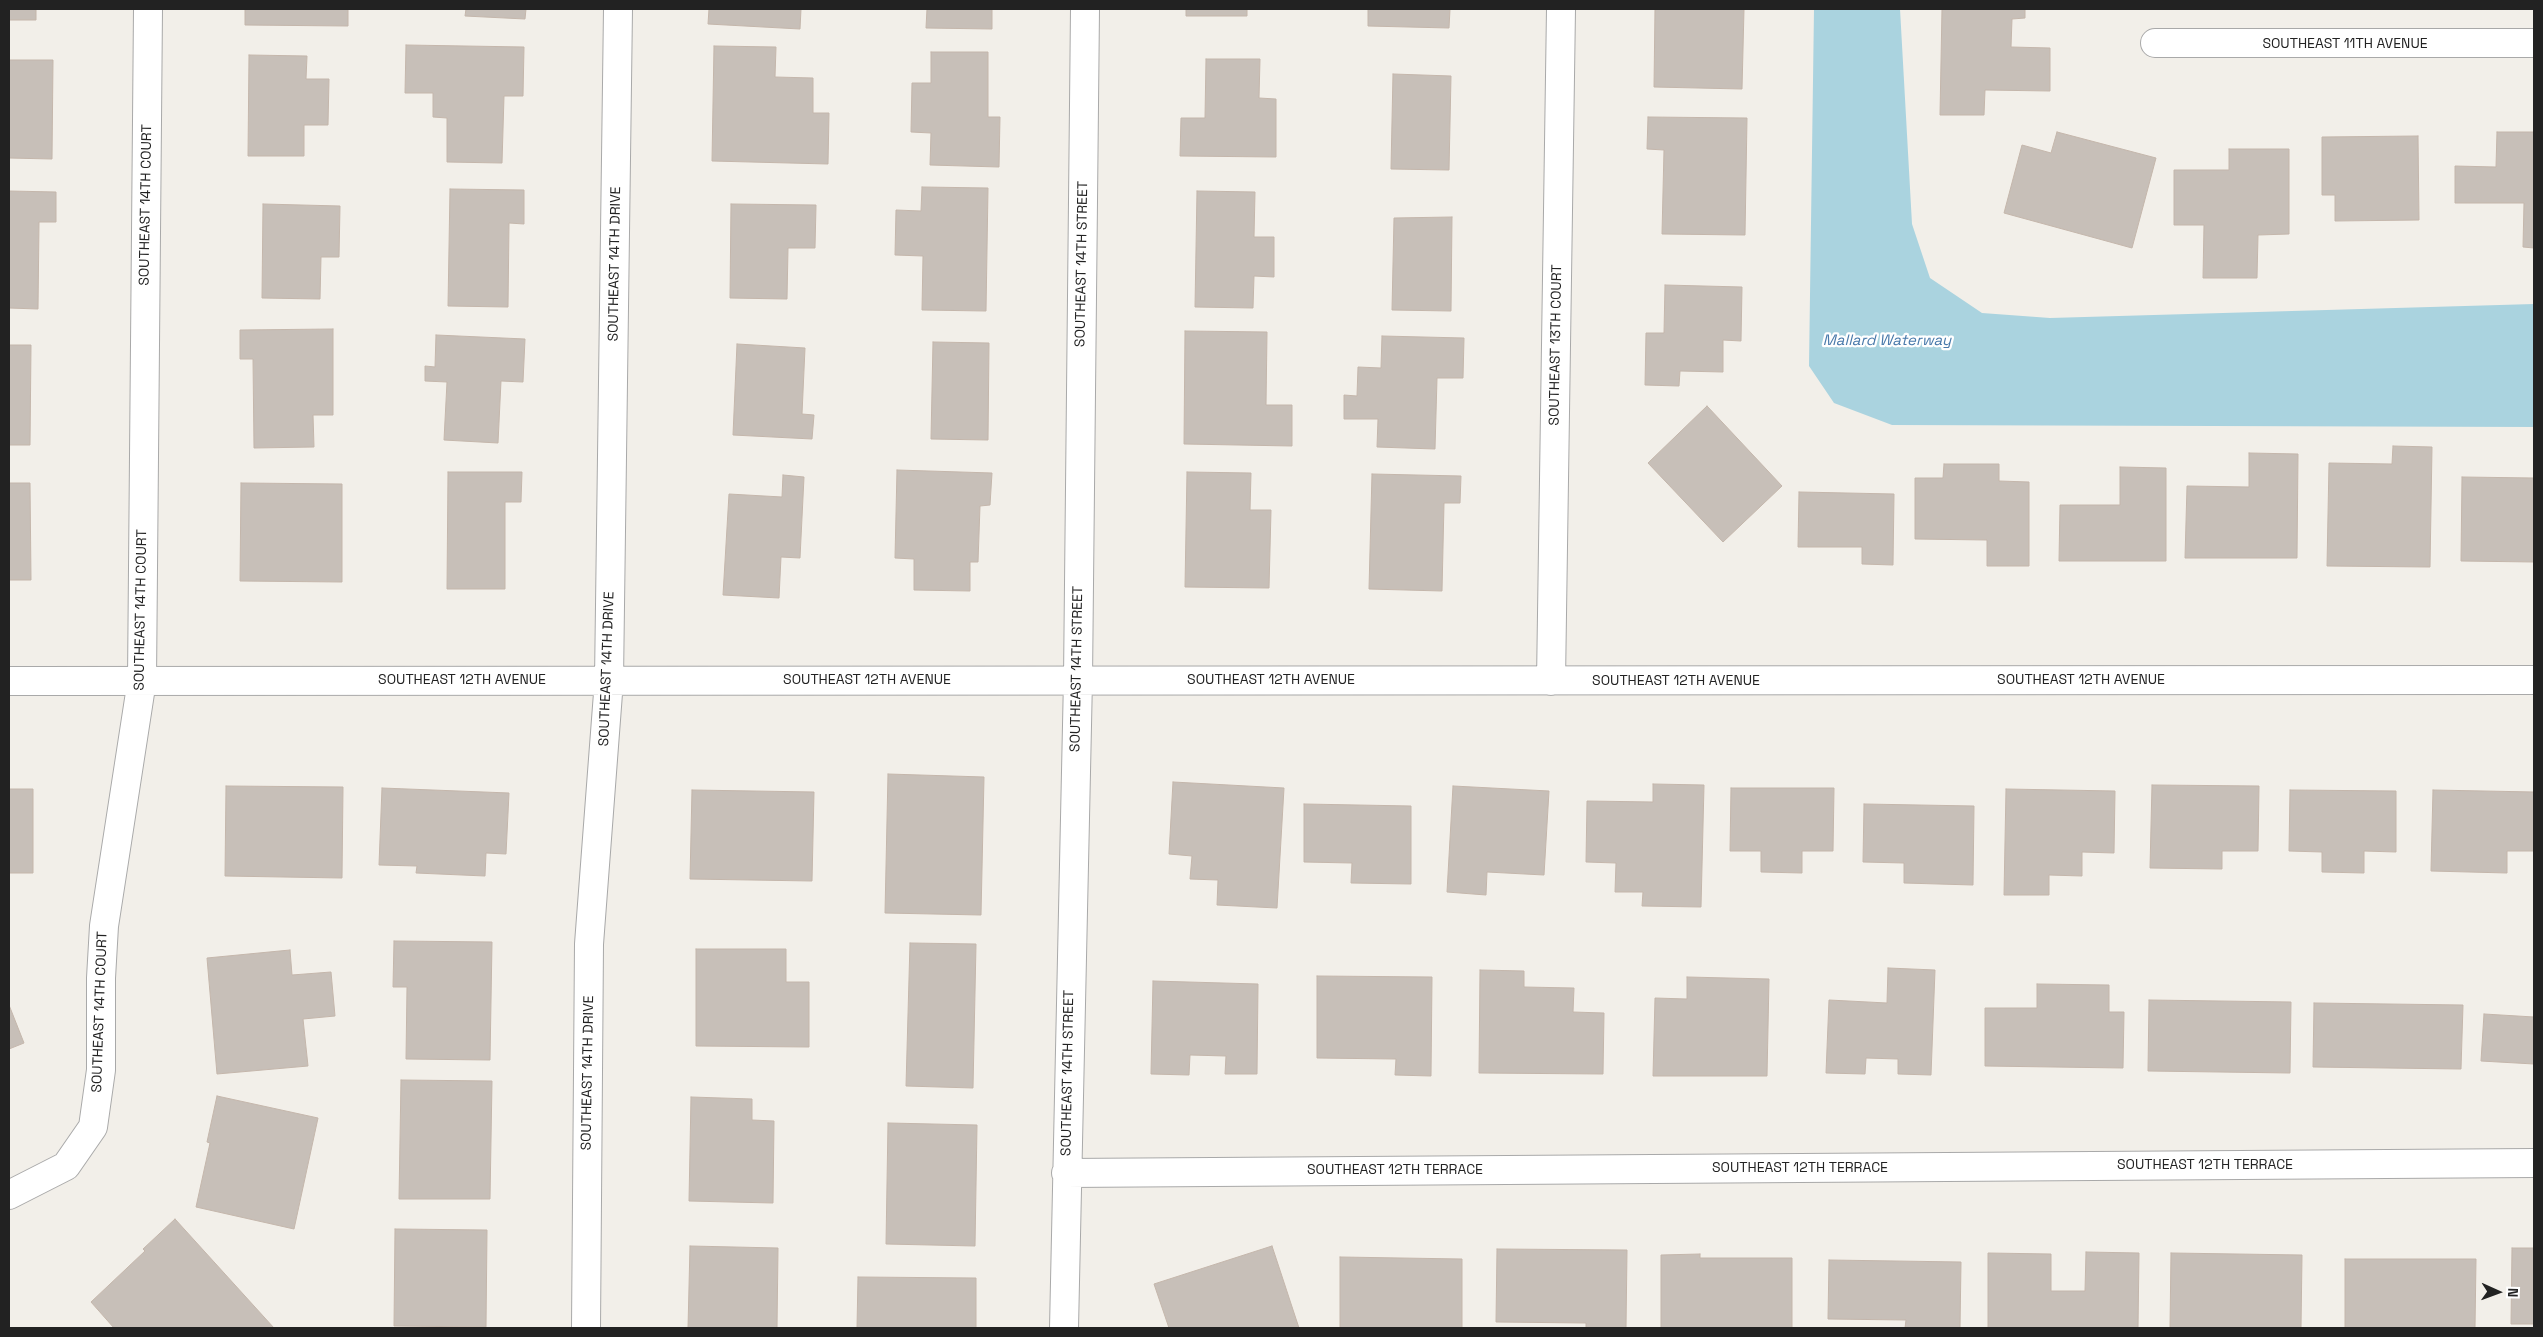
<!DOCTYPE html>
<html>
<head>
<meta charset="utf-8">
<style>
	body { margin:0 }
	#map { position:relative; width:2543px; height:1337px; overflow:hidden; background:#f2efe9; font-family:"Space Grotesk",sans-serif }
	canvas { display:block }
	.frame { position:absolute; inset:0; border:10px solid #222; pointer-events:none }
	.north { position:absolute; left:2473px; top:1267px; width:50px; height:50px; -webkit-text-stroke:4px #fff; paint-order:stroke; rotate:92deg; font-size:14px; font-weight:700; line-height:20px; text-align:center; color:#222 }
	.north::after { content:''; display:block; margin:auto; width:18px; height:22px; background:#222; clip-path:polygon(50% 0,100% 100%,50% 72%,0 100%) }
</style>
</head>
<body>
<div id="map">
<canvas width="2543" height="1337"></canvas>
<div class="frame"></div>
<div class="north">N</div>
</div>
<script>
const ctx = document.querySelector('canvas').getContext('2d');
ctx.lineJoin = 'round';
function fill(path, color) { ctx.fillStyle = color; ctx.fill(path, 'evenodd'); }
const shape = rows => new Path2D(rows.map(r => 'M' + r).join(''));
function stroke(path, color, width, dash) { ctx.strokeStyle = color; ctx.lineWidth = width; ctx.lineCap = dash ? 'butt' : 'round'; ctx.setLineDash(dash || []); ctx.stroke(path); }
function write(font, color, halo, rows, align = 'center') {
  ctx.font = font + ' "Space Grotesk",sans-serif'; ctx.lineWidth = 4.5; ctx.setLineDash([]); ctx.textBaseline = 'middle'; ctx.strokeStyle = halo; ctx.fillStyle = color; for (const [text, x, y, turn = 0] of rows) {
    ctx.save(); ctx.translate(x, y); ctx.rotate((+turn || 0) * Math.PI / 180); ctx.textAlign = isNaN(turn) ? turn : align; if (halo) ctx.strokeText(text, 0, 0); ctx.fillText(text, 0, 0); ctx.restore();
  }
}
const water = shape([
	[1814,9,1900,9,1912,224,1930,278,1982,313,2050,318,2534,304,2534,427,1892,425,1834,403,1809,366]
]);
const building = shape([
	[9,9,36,9,36,20,9,20,9,9],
	[245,9,348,9,348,26,245,25,245,9],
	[466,9,526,9,525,19,465,16,466,9],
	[709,9,801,9,800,29,708,24,709,9],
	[927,9,992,9,992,29,926,28,927,9],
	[1186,9,1247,9,1247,16,1186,16,1186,9],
	[1368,9,1450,9,1449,28,1368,26,1368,9],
	[1655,9,1744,9,1742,89,1654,87,1655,9],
	[1942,9,2025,9,2025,18,2012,19,2011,47,2050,48,2050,91,1985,90,1984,115,1940,115,1942,9],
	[406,45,524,47,523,96,504,96,502,163,447,162,447,118,433,117,433,93,405,93,406,45],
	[714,46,776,47,775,77,813,78,813,113,829,113,828,164,712,161,714,46],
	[931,52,988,52,988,117,1000,117,999,167,930,165,931,133,911,132,912,83,931,83,931,52],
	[249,55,307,56,306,79,329,79,328,125,304,125,304,156,248,156,249,55],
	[1206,59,1260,59,1259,98,1276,99,1276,157,1180,156,1181,118,1205,118,1206,59],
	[9,60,53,60,52,159,9,158,9,60],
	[1393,74,1451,76,1449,170,1391,169,1393,74],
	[1648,117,1747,118,1745,235,1662,234,1664,150,1647,149,1648,117],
	[2057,132,2156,158,2132,248,2004,213,2022,145,2051,153,2057,132],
	[2497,132,2534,132,2534,248,2523,247,2524,203,2455,203,2455,166,2496,167,2497,132],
	[2418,136,2419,220,2335,221,2335,195,2322,195,2322,137,2418,136],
	[2229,149,2289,149,2289,234,2258,235,2257,278,2203,278,2204,225,2174,225,2174,170,2229,170,2229,149],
	[922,187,988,188,986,311,922,310,923,256,895,255,896,210,921,211,922,187],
	[450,189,524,190,524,224,509,223,508,307,448,306,450,189],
	[9,191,56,192,56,222,39,222,38,309,9,308,9,191],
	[1197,191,1255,192,1254,237,1274,237,1274,277,1254,276,1253,308,1195,307,1197,191],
	[263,204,340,206,339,257,321,257,320,299,262,298,263,204],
	[731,204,816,205,815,248,788,248,787,299,730,298,731,204],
	[1452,217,1451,311,1392,310,1394,218,1452,217],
	[1665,285,1742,287,1741,341,1723,340,1723,372,1680,371,1679,386,1645,385,1646,333,1664,333,1665,285],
	[333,329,333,415,313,415,314,447,254,448,253,359,240,359,240,330,333,329],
	[1185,331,1267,332,1266,405,1292,405,1292,446,1184,444,1185,331],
	[436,335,525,339,523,382,501,381,498,443,444,440,447,382,425,381,425,366,435,367,436,335],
	[1382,336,1464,338,1463,378,1437,378,1435,449,1377,447,1378,419,1344,419,1344,395,1357,396,1358,367,1381,368,1382,336],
	[933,342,989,343,988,440,931,439,933,342],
	[737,344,805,348,802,414,814,415,812,439,733,435,737,344],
	[9,345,31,345,30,445,9,445,9,345],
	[1707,406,1782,486,1723,542,1648,463,1707,406],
	[2393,446,2432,447,2430,567,2327,566,2329,463,2392,464,2393,446],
	[2249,453,2298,454,2297,558,2185,558,2187,486,2249,487,2249,453],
	[1944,464,1999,464,1999,481,2029,482,2029,566,1987,566,1987,540,1915,539,1915,478,1943,478,1944,464],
	[2120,467,2166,468,2166,561,2059,561,2060,505,2120,505,2120,467],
	[897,470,992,473,990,505,980,506,978,562,970,562,970,591,914,590,914,559,895,558,897,470],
	[448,472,522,472,521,502,505,502,505,589,447,589,448,472],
	[1187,472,1251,473,1250,510,1271,510,1269,588,1185,587,1187,472],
	[1372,474,1461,476,1460,503,1444,503,1442,591,1369,589,1372,474],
	[783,475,804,477,800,558,781,557,779,598,723,595,729,494,782,497,783,475],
	[2462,477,2534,478,2534,562,2461,561,2462,477],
	[9,483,30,483,31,580,9,580,9,483],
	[241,483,342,484,342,582,240,581,241,483],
	[1799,492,1894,494,1893,565,1862,564,1862,547,1798,547,1799,492],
	[888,774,984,777,981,915,885,913,888,774],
	[1173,782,1284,788,1277,908,1217,905,1218,880,1190,879,1192,856,1169,854,1173,782],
	[1653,784,1704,785,1701,907,1642,906,1643,892,1615,892,1616,863,1586,862,1587,801,1653,802,1653,784],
	[2152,785,2259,786,2258,851,2222,851,2222,869,2150,868,2152,785],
	[226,786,343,787,342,878,225,876,226,786],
	[1453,786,1549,791,1544,875,1487,872,1486,895,1447,892,1453,786],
	[382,788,509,793,506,854,486,853,485,876,416,873,417,866,379,865,382,788],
	[1731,788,1834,788,1833,851,1802,851,1802,873,1761,872,1761,851,1730,851,1731,788],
	[9,789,33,789,33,873,9,873,9,789],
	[2006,789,2115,791,2114,853,2082,852,2082,876,2049,875,2049,895,2004,895,2006,789],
	[692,790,814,792,812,881,690,879,692,790],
	[2290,790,2396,791,2396,852,2364,851,2364,873,2322,872,2322,852,2289,851,2290,790],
	[2433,790,2534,792,2534,851,2507,851,2507,873,2431,871,2433,790],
	[1304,804,1411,806,1411,884,1351,883,1352,863,1304,862,1304,804],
	[1864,804,1974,806,1973,885,1904,883,1904,863,1863,862,1864,804],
	[394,941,492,942,490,1060,406,1059,407,987,393,987,394,941],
	[910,943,976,944,973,1088,906,1086,910,943],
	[696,949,786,949,786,982,809,982,809,1047,696,1046,696,949],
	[290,950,292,975,331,972,335,1016,303,1019,308,1066,217,1074,207,958,290,950],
	[1888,968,1935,970,1931,1075,1898,1074,1898,1059,1866,1058,1865,1074,1826,1073,1829,1000,1887,1003,1888,968],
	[1480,970,1524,971,1524,987,1574,988,1573,1012,1604,1013,1603,1074,1479,1073,1480,970],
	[1317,976,1432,977,1431,1076,1395,1075,1396,1059,1317,1058,1317,976],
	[1687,977,1769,979,1767,1076,1653,1076,1655,998,1687,999,1687,977],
	[1153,981,1258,984,1257,1074,1225,1074,1226,1056,1190,1055,1189,1075,1151,1074,1153,981],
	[2037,984,2109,985,2109,1012,2124,1012,2123,1068,1985,1066,1985,1008,2037,1008,2037,984],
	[2149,1000,2291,1002,2290,1073,2148,1071,2149,1000],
	[2314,1003,2463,1005,2461,1069,2313,1067,2314,1003],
	[9,1005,24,1043,9,1049,9,1005],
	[2484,1014,2534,1017,2534,1064,2481,1061,2484,1014],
	[401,1080,492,1081,490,1199,399,1199,401,1080],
	[217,1096,318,1118,294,1229,196,1207,210,1143,207,1142,217,1096],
	[691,1097,752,1099,752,1120,774,1121,773,1203,689,1201,691,1097],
	[888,1123,977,1125,975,1246,886,1244,888,1123],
	[175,1219,274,1328,114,1328,91,1302,145,1251,143,1249,175,1219],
	[395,1229,487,1230,486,1327,394,1326,395,1229],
	[690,1246,778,1248,777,1328,688,1328,690,1246],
	[1272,1246,1299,1328,1169,1328,1154,1284,1272,1246],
	[2512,1248,2534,1248,2534,1324,2511,1324,2512,1248],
	[1497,1249,1627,1250,1626,1328,1586,1328,1586,1323,1496,1322,1497,1249],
	[2086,1252,2139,1253,2138,1328,1988,1328,1988,1253,2051,1254,2051,1291,2085,1291,2086,1252],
	[2171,1253,2302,1255,2301,1328,2170,1328,2171,1253],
	[1700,1254,1700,1258,1792,1258,1792,1328,1661,1328,1661,1255,1700,1254],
	[1340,1257,1462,1259,1462,1328,1340,1328,1340,1257],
	[2345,1259,2476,1259,2475,1328,2345,1328,2345,1259],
	[1829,1260,1961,1262,1960,1328,1905,1328,1906,1320,1828,1319,1829,1260],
	[858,1277,976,1278,976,1328,857,1328,858,1277]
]);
const minor = shape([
	[2155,43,2534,43],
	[9,681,2534,680],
	[1551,681,1561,9],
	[1066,1173,2534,1163],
	[9,1195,66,1166,93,1127,101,1070,101,978,104,926,142,680,148,9],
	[586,1328,589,944,609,680,618,9],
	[1064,1328,1078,679,1085,9]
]);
const streetNames = [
	["SOUTHEAST 11TH AVENUE",2345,44],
	["SOUTHEAST 14TH COURT",146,205,-89],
	["SOUTHEAST 14TH DRIVE",615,264,-89],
	["SOUTHEAST 14TH STREET",1082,264,-89],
	["SOUTHEAST 13TH COURT",1556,345,-89],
	["SOUTHEAST 14TH COURT",141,610,-89],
	["SOUTHEAST 14TH DRIVE",607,669,-88],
	["SOUTHEAST 14TH STREET",1077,669,-89],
	["SOUTHEAST 12TH AVENUE",462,680],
	["SOUTHEAST 12TH AVENUE",867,680],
	["SOUTHEAST 12TH AVENUE",1271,680],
	["SOUTHEAST 12TH AVENUE",2081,680],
	["SOUTHEAST 12TH AVENUE",1676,681],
	["SOUTHEAST 14TH COURT",100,1012,-88],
	["SOUTHEAST 14TH DRIVE",588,1073,-89],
	["SOUTHEAST 14TH STREET",1068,1073,-89],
	["SOUTHEAST 12TH TERRACE",2205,1165],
	["SOUTHEAST 12TH TERRACE",1800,1168],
	["SOUTHEAST 12TH TERRACE",1395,1170]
];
const waterNames = [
	["Mallard Waterway",1887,341]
];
fill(water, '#aad3df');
fill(building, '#c7bfb8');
stroke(building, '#c4b6ab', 1);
stroke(minor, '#a9a9a9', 30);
stroke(minor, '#fff', 28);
write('14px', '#222', '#fff', streetNames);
write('italic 15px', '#4a7aab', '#fff', waterNames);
</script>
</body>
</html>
